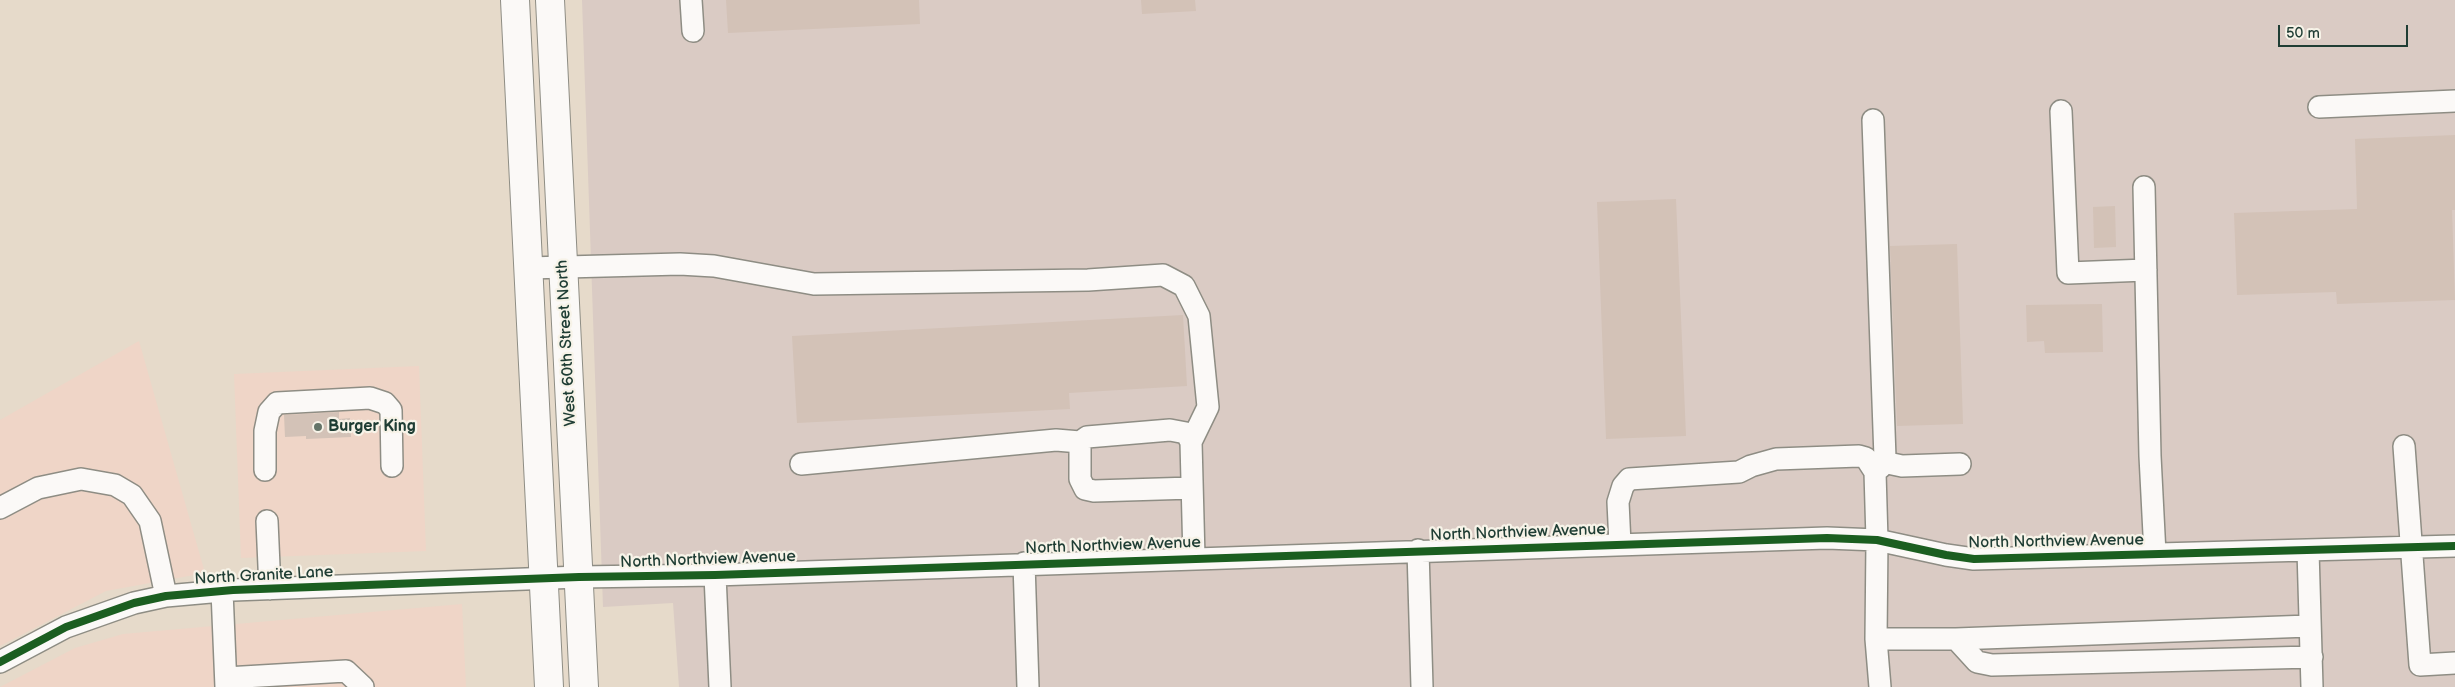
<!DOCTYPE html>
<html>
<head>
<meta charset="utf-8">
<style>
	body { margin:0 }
	#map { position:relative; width:2455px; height:687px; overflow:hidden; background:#e6daca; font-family:"Balsamiq Sans",sans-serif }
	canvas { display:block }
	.scale { position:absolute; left:2278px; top:25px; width:130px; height:22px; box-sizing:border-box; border:2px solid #1f3d34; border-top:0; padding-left:6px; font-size:15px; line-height:18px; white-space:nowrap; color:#1f3d34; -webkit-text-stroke:4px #f7f3e8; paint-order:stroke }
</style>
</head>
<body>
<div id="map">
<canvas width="2455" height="687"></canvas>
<div class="scale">50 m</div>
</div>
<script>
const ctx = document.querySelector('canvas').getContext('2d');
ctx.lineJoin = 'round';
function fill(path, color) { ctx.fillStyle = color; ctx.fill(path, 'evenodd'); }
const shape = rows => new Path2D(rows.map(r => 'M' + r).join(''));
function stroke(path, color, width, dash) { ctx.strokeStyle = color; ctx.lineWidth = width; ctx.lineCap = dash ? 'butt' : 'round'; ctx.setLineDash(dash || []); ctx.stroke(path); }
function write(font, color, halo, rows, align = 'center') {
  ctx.font = font + ' "Balsamiq Sans",sans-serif'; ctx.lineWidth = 4.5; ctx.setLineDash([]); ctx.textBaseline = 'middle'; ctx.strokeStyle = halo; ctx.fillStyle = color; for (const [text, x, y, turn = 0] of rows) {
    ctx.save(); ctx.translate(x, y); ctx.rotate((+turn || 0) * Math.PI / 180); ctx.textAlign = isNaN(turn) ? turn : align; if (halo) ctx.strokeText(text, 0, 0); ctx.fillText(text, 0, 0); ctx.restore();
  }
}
const built = shape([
	[139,341,205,573,106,591,0,646,0,420],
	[419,366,426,551,241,558,234,374],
	[462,604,466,687,0,687,75,648,123,634]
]);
const industrial = shape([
	[582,0,2455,0,2455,687,679,687,673,603,603,607]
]);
const building = shape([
	[726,0,919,0,920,24,728,33],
	[1141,0,1195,0,1196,11,1142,14],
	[2455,135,2455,210,2452,210,2455,300,2337,304,2336,292,2237,295,2234,213,2357,209,2355,139],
	[1676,199,1686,436,1606,439,1597,202],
	[2115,206,2116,247,2094,248,2093,207],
	[1957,244,1963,424,1897,426,1890,246],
	[2102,304,2103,352,2045,353,2044,341,2027,342,2026,305],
	[1183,315,1187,386,1069,393,1070,409,797,423,792,336],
	[339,412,339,419,350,418,351,437,306,439,306,436,285,437,284,415]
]);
const minor = shape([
	[691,0,693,31],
	[2319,107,2455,101],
	[2061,111,2068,273,2146,270],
	[1873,120,1885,458,1881,467,1875,472],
	[2144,187,2150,456,2155,554],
	[528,268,680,264,714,266,814,284,1088,280,1163,275,1184,286,1199,316,1208,407,1191,442],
	[2404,446,2420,665,2455,663],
	[1883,462,1902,466,1960,464],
	[801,464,1056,440,1080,442],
	[265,470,265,431,269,412,277,403,370,398,385,403,391,410,392,466],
	[1192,488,1094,491,1085,489,1080,479,1080,442,1087,437,1170,430,1186,433,1191,442,1194,558],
	[0,508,38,488,81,479,115,485,132,495,150,521,166,596],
	[267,521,270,589],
	[1620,544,1618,502,1623,486,1629,479,1739,472,1751,466,1776,459,1859,456,1866,458,1875,472,1877,540,1876,639,1880,687],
	[1418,550,1422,687],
	[2308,550,2312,687],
	[1024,563,1028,687],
	[715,575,720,687],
	[222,591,226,687],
	[1876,639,1956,639,2309,626],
	[1956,639,1977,662,1992,665,2312,657],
	[0,662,66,627,134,603,166,596,233,590,579,577,715,575,1827,538,1877,540,1946,555,1974,559,2455,546],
	[226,678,346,671,363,687]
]);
const major = shape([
	[515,0,549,687],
	[550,0,584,687]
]);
const cycleway = shape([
	[0,662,66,627,134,603,166,596,233,590,579,577,715,575,1827,538,1877,540,1946,555,1974,559,2455,546]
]);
const markers = [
	[318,427,5,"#657468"]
];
const streetNames = [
	["West 60th Street North",567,343,-93],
	["North Northview Avenue",1518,533,-2],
	["North Northview Avenue",2056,542,-1],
	["North Northview Avenue",1113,546,-2],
	["North Northview Avenue",708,560,-2],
	["North Granite Lane",264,576,-3]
];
const poiNames = [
	["Burger King",328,427]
];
fill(built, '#efd5c7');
fill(industrial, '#dacbc4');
fill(building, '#d3c2b7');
stroke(minor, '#8e8d84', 24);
stroke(major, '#8e8d84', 30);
stroke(minor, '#fbf9f7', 21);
stroke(major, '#fbf9f7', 28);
stroke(cycleway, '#1b5e20', 8);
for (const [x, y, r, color] of markers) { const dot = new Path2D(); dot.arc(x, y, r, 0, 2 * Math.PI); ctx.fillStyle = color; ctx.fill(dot); stroke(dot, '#f7f3e8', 2); }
write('16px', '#1f3d34', '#f7f3e8', streetNames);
write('bold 16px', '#1f3d34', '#f7f3e8', poiNames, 'left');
</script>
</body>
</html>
